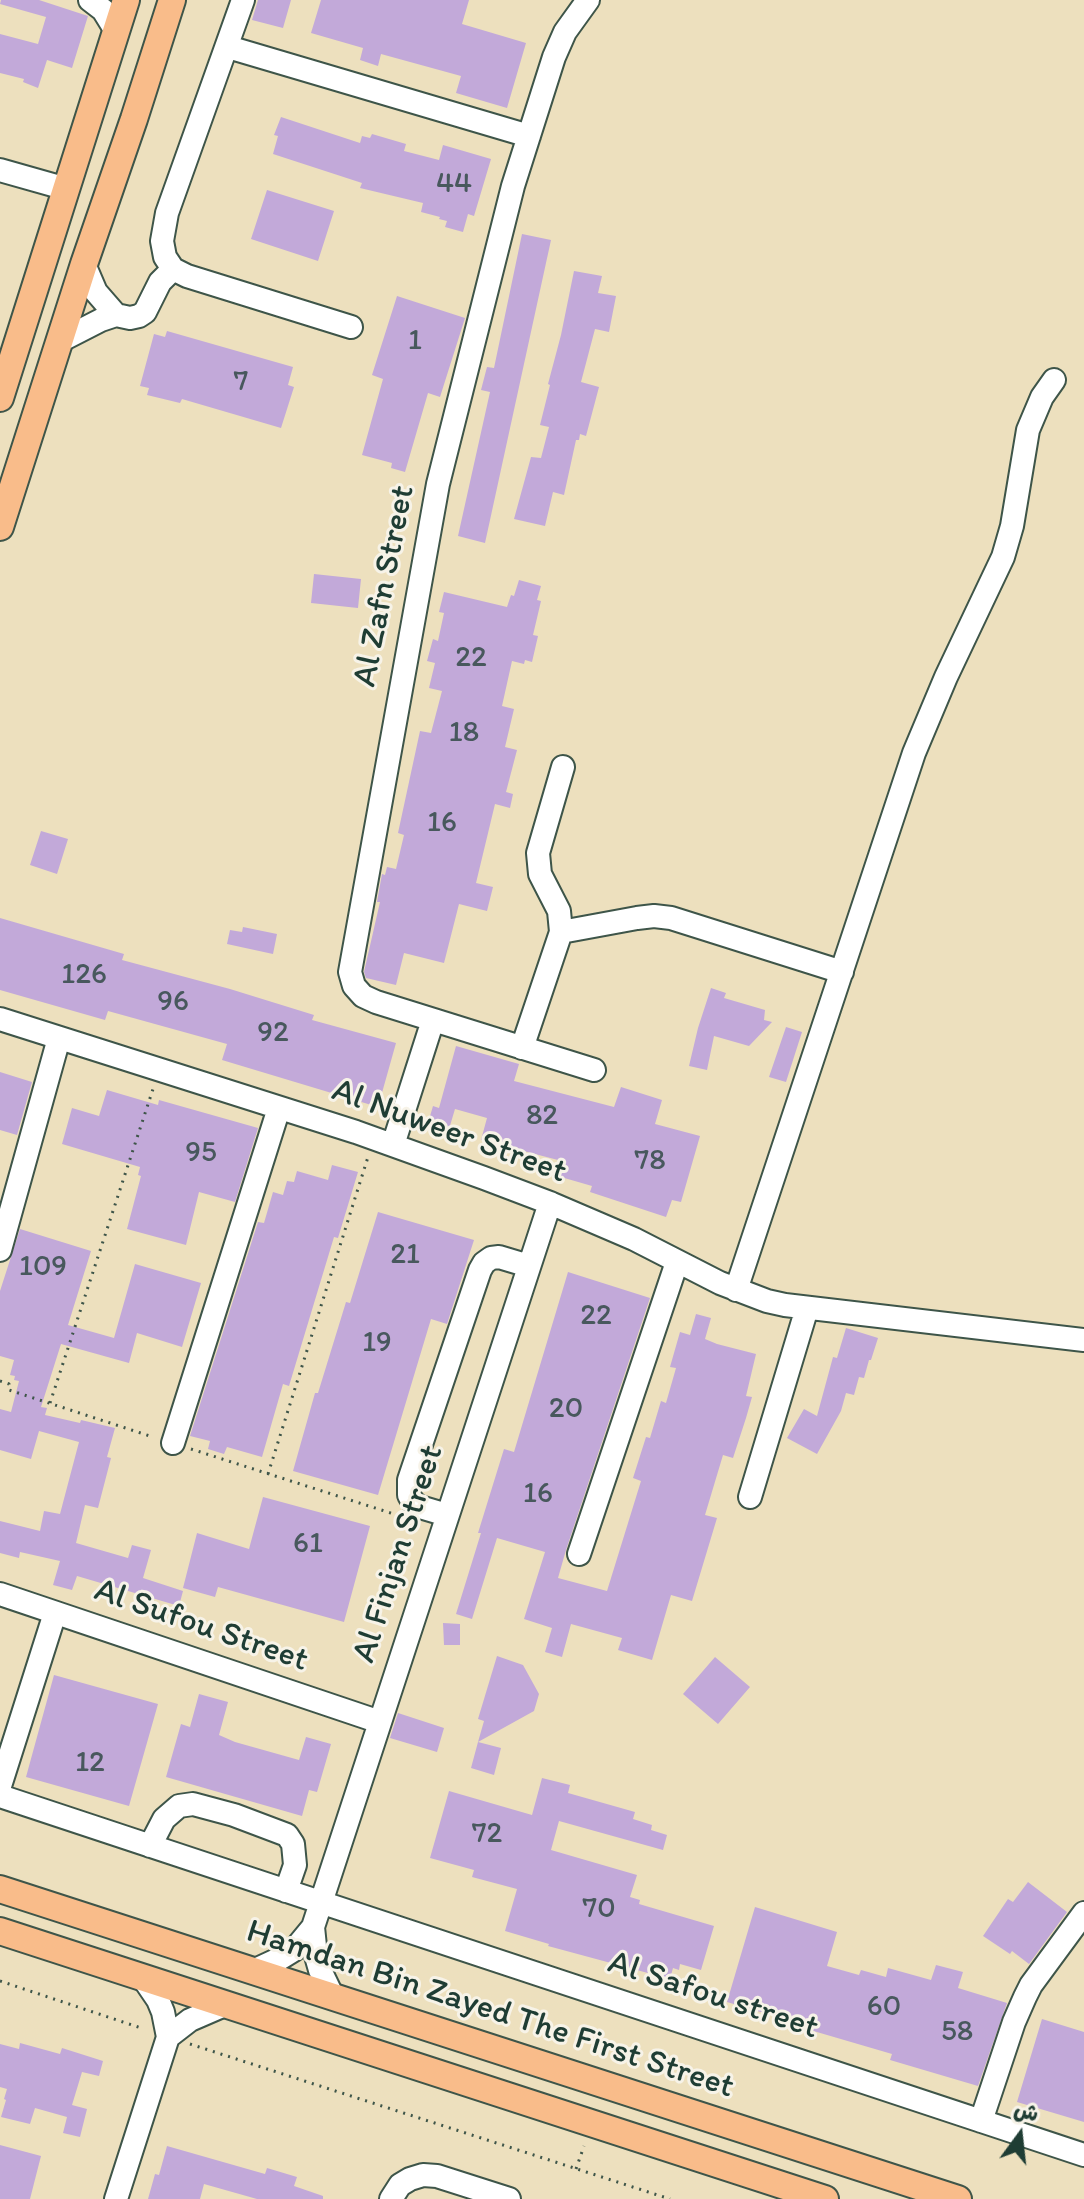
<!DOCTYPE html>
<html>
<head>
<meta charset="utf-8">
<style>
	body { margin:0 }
	#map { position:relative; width:1084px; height:2199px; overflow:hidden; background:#ede0be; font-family:Itim,"Playpen Sans Arabic",sans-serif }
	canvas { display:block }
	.north { position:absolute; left:980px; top:2095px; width:80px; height:80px; -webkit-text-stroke:6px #f7f3e8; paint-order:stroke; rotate:15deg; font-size:22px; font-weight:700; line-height:32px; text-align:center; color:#1f3d34 }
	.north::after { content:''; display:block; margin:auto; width:28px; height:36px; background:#1f3d34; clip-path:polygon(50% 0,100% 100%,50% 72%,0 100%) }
</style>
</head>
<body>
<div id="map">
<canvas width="1084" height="2199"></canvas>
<div class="north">ش</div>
</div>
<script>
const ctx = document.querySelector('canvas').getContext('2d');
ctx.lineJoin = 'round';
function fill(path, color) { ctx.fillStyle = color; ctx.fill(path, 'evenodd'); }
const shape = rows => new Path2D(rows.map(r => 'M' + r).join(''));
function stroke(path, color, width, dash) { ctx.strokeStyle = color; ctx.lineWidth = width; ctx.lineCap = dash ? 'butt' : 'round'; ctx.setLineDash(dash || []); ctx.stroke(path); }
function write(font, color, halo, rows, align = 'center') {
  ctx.font = font + ' Itim,sans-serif'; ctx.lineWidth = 6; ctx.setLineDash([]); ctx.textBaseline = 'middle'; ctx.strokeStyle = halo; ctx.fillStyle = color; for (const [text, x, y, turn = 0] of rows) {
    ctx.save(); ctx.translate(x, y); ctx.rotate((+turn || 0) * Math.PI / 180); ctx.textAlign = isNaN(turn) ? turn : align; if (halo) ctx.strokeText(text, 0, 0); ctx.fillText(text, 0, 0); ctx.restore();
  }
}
const building = shape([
	[1,0,39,0,88,16,72,68,47,60,38,88,23,82,24,79,0,73,0,34,38,44,46,17,0,4],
	[258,0,291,0,283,28,252,20],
	[321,0,469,0,462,24,526,43,507,108,456,93,461,76,381,54,378,66,360,60,363,48,311,33],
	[281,117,360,143,362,136,370,138,372,134,406,144,404,151,439,160,443,145,491,159,474,216,468,214,463,232,445,227,447,221,439,219,440,217,421,212,423,203,360,188,362,183,273,154,278,136,274,135],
	[267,190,334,211,318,261,251,239],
	[522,234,551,240,485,543,458,536,490,392,481,390,487,367,494,368],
	[574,271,602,276,598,293,616,296,609,332,595,329,581,382,599,387,586,436,580,434,579,440,576,440,564,495,553,492,545,526,514,519,531,457,541,458,549,427,540,425,550,385,548,384,561,335],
	[397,296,465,318,440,397,428,393,405,472,391,468,392,463,362,455,383,379,372,375],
	[167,331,293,367,288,385,294,387,281,428,182,399,180,403,147,395,149,388,140,386,154,334,165,337],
	[314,574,361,579,358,608,311,603],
	[519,580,541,586,537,600,541,601,533,635,538,636,532,662,525,660,524,664,512,661,502,706,514,709,505,747,517,750,506,792,513,794,510,808,495,804,476,883,493,887,487,911,459,904,444,963,404,953,396,985,366,978,364,972,380,902,377,902,382,874,385,875,387,867,396,869,404,835,398,833,420,731,431,733,442,691,429,688,435,663,427,661,433,639,438,641,444,613,439,612,444,592,507,607,511,595,514,596],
	[41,831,68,839,57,874,30,865],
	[0,918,124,954,122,960,230,989,314,1015,312,1020,396,1043,378,1107,222,1060,227,1044,108,1011,105,1020,0,990],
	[243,927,277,934,273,954,227,944,230,930,242,932],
	[711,988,726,993,724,998,765,1010,764,1020,772,1022,749,1046,714,1036,707,1070,689,1066,698,1028],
	[786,1027,802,1032,786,1082,769,1077],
	[456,1046,519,1064,514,1081,614,1107,621,1087,662,1100,655,1124,700,1136,681,1202,672,1200,666,1217,590,1192,592,1186,554,1175,558,1160,481,1140,487,1118,455,1109,449,1129,428,1123,433,1106,439,1108],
	[0,1072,32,1082,17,1135,0,1130],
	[107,1090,158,1105,159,1100,258,1128,235,1202,199,1192,186,1245,127,1229,141,1176,138,1175,140,1167,62,1144,72,1108,99,1116],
	[332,1165,358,1172,338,1238,334,1237,289,1386,283,1384,262,1457,227,1447,224,1454,208,1449,210,1441,190,1436,258,1222,264,1223,273,1192,283,1195,287,1181,294,1182,297,1171,328,1180],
	[378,1212,474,1240,447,1324,431,1319,378,1495,293,1471,315,1393,318,1393,346,1302,350,1303],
	[20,1229,91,1251,68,1325,114,1338,135,1264,201,1283,182,1347,137,1333,129,1363,61,1344,41,1407,47,1408,45,1415,80,1423,81,1420,115,1428,107,1457,111,1458,98,1508,85,1505,76,1543,128,1558,132,1545,151,1550,143,1578,183,1591,179,1606,77,1576,72,1590,53,1585,60,1561,20,1552,19,1558,0,1553,0,1521,40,1531,44,1511,60,1514,79,1442,39,1431,31,1459,0,1450,0,1409,11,1412,19,1381,14,1380,15,1376,10,1375,14,1360,0,1356,0,1291],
	[568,1272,650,1298,566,1550,558,1578,607,1591,641,1481,633,1478,646,1437,650,1438,661,1401,666,1403,676,1368,670,1367,680,1332,690,1335,696,1314,711,1318,705,1339,717,1344,756,1354,746,1396,752,1397,746,1418,733,1458,723,1455,705,1515,717,1518,692,1601,671,1595,652,1660,618,1650,622,1638,571,1624,562,1657,545,1652,552,1628,524,1619,545,1552,497,1538,472,1619,456,1614,481,1533,478,1533,504,1449,514,1452],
	[846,1328,878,1338,871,1360,869,1360,864,1378,859,1377,854,1395,846,1393,841,1411,817,1454,787,1438,804,1409,817,1416,833,1357,837,1358],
	[263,1497,370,1526,344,1622,218,1587,215,1597,183,1588,197,1533,249,1549],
	[443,1623,460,1624,460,1645,444,1645],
	[497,1656,523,1665,539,1694,534,1711,478,1742,484,1721,478,1719],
	[715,1657,750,1687,718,1724,683,1694],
	[54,1675,158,1704,129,1806,26,1777],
	[199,1694,228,1702,219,1735,235,1742,299,1760,306,1737,331,1744,317,1792,309,1790,302,1816,166,1777,181,1724,190,1727],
	[398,1713,444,1728,437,1752,390,1738],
	[478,1742,501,1748,494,1775,471,1768],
	[542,1778,570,1785,568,1793,635,1812,633,1819,652,1825,651,1830,667,1835,663,1850,559,1821,551,1850,637,1875,630,1897,640,1900,639,1904,714,1926,701,1970,680,1964,679,1970,673,1968,670,1979,548,1946,549,1944,505,1931,517,1889,472,1877,474,1870,430,1858,449,1791,532,1815],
	[1028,1882,1067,1912,1029,1964,1012,1951,1010,1954,983,1936,1008,1899,1013,1902],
	[755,1907,837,1932,827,1966,859,1975,861,1970,886,1977,888,1968,931,1980,936,1965,963,1972,958,1988,1007,2003,978,2086,890,2060,892,2054,810,2030,811,2027,727,2002],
	[1042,2019,1084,2032,1084,2122,1017,2102],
	[20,2043,60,2054,62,2048,103,2061,99,2076,82,2072,72,2105,87,2109,80,2137,63,2133,67,2117,35,2108,30,2124,1,2117,6,2100,4,2099,7,2089,0,2087,0,2044,19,2049],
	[0,2145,41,2156,30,2199,0,2199],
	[167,2146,265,2174,267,2168,297,2177,294,2186,323,2196,323,2199,257,2199,204,2184,200,2199,148,2199,155,2174,159,2175]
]);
const path = shape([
	[0,1381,9,1384,9,1390,153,1437],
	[50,1403,153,1089],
	[191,1449,397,1515],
	[268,1474,368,1157],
	[0,1981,144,2029],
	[190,2044,670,2199],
	[576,2169,584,2146]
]);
const minor = shape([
	[90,0,103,10,116,31],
	[243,0,167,213,162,241,165,257,173,269,187,276,351,327],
	[588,0,565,32,554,57,513,186,438,484,350,972,354,986,363,996,376,1002,594,1070],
	[228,47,529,136],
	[0,170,67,189],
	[84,264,96,292,116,315],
	[60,341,101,320,116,315,130,318,139,316,145,312,160,282,173,269],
	[561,932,637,918,654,916,671,918,842,972],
	[0,1019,356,1132,484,1178,550,1203,634,1239,720,1283,767,1301,785,1305,1084,1340],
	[522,1048,561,932,559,911,540,874,538,853,563,767],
	[393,1145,433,1020],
	[0,1250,59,1038],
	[736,1290,914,753,946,677,1003,557,1012,526,1028,430,1042,397,1054,380],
	[173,1443,279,1108],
	[750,1497,807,1308],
	[447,1515,420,1507,413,1502,409,1495,409,1480,480,1270,484,1263,491,1258,499,1257,529,1266],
	[579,1554,677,1262],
	[0,1594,380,1722],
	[0,1786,55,1613],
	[0,1796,1084,2155],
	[150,1846,164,1819,179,1806,193,1804,234,1815,287,1835,293,1844,295,1865,286,1891],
	[313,1927,316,1956,320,1970,333,1997],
	[253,1971,281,1958,294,1950,313,1927,550,1203],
	[168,2037,190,2020,227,2004],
	[981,2121,1014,2022,1025,1997,1031,1985,1084,1913],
	[116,2199,168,2037,163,2012,158,2000,143,1978],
	[391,2199,400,2185,410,2179,423,2175,437,2176,509,2199]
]);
const major = shape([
	[0,398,126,0],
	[0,527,84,264,134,119,172,0],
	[0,1889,958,2199],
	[0,1931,825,2199]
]);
const numberNames = [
	["44",454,184],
	["1",415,341],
	["7",241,382],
	["22",471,658],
	["18",464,733],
	["16",442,823],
	["126",84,975],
	["96",173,1002],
	["92",273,1033],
	["82",542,1116],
	["95",201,1153],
	["78",650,1161],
	["21",405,1255],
	["109",43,1267],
	["22",596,1316],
	["19",377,1343],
	["20",566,1409],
	["16",538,1494],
	["61",308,1544],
	["12",90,1763],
	["72",487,1834],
	["70",599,1909],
	["60",884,2007],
	["58",957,2032]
];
const streetNames = [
	["Al Zafn Street",385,586,-79],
	["Al Nuweer Street",449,1132,20],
	["Al Finjan Street",399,1554,-72],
	["Al Sufou Street",201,1626,19],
	["Al Safou street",713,1996,18],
	["Hamdan Bin Zayed The First Street",490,2010,18]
];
fill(building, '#c2a9d9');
stroke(minor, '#3e5549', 26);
stroke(major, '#3e5549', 30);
stroke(path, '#3e5549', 3, [2, 6]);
stroke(minor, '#fff', 22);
stroke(major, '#f9bc8a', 26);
write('30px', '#48585d', null, numberNames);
write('34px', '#1f3d34', '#f7f3e8', streetNames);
</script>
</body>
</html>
